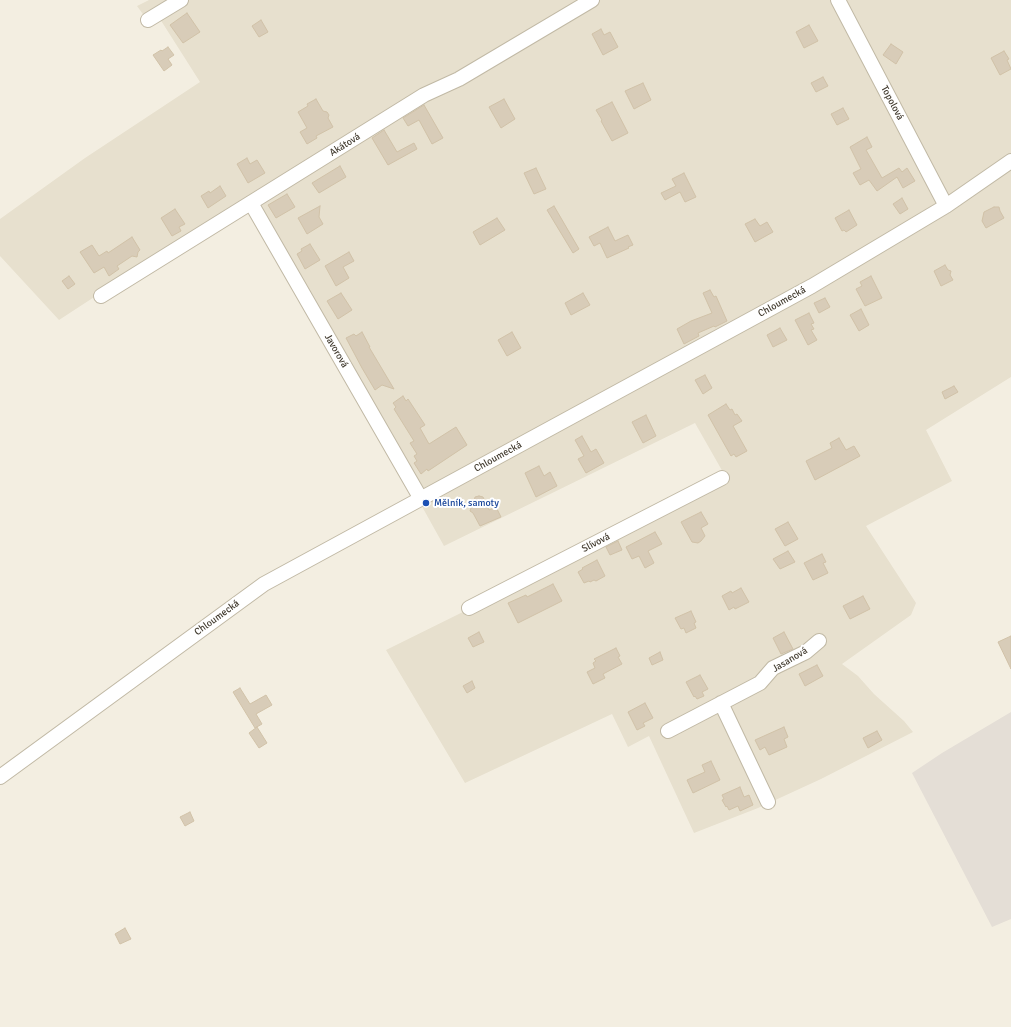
<!DOCTYPE html>
<html>
<head>
<meta charset="utf-8">
<style>
	body { margin:0 }
	canvas { display:block; background:#f3eee1 }
</style>
</head>
<body>
<canvas width="1011" height="1027"></canvas>
<script>
const ctx = document.querySelector('canvas').getContext('2d');
ctx.lineJoin = 'round';
function fill(path, color) { ctx.fillStyle = color; ctx.fill(path, 'evenodd'); }
const shape = rows => new Path2D(rows.map(r => 'M' + r).join(''));
function stroke(path, color, width, dash) { ctx.strokeStyle = color; ctx.lineWidth = width; ctx.lineCap = dash ? 'butt' : 'round'; ctx.setLineDash(dash || []); ctx.stroke(path); }
function write(font, color, halo, rows, align = 'center') {
  ctx.font = font + ' Signika,sans-serif'; ctx.lineWidth = 4; ctx.setLineDash([]); ctx.textBaseline = 'middle'; ctx.strokeStyle = halo; ctx.fillStyle = color; for (const [text, x, y, turn = 0] of rows) {
    ctx.save(); ctx.translate(x, y); ctx.rotate((+turn || 0) * Math.PI / 180); ctx.textAlign = isNaN(turn) ? turn : align; if (halo) ctx.strokeText(text, 0, 0); ctx.fillText(text, 0, 0); ctx.restore();
  }
}
const residential = shape([
	[149,0,1011,0,1011,377,926,430,952,481,866,526,916,603,911,615,842,664,858,676,874,694,904,721,913,732,821,779,758,808,694,833,649,736,628,747,612,714,465,783,386,650,728,481,695,423,444,546,249,196,59,320,0,256,0,219,85,158,200,82,160,19,150,24,137,6]
]);
const industrial = shape([
	[1011,712,1011,919,992,927,912,773,942,753]
]);
const building = shape([
	[187,13,200,32,183,43,170,25,187,13],
	[261,20,268,32,259,37,252,26,261,20],
	[809,25,818,41,804,48,796,32,809,25],
	[601,29,604,35,610,32,618,47,603,55,592,34,601,29],
	[891,44,903,52,896,64,883,55,891,44],
	[168,47,174,55,168,59,172,65,164,71,153,55,161,50,162,51,168,47],
	[1004,51,1009,59,1007,60,1011,69,1000,75,991,58,1004,51],
	[823,77,828,86,816,92,811,83,823,77],
	[643,83,651,100,634,109,625,91,643,83],
	[316,99,323,111,327,112,329,115,328,118,333,127,316,136,317,138,307,144,300,132,307,128,298,112,308,106,307,104,316,99],
	[504,99,515,119,501,128,489,107,504,99],
	[612,102,628,133,612,141,601,121,602,120,596,110,612,102],
	[424,105,443,138,432,144,419,120,408,126,403,118,424,105],
	[843,108,849,119,837,125,831,114,843,108],
	[384,130,397,152,414,143,417,149,388,165,372,138,384,130],
	[867,137,872,147,866,150,882,178,899,168,902,172,907,168,915,181,903,188,897,177,877,191,869,180,860,185,853,173,861,169,850,147,867,137],
	[247,158,250,164,257,160,265,173,248,183,237,164,247,158],
	[340,166,346,177,319,193,312,183,340,166],
	[536,168,546,189,534,194,524,173,536,168],
	[684,173,696,197,685,202,680,192,665,200,661,193,676,186,672,179,684,173],
	[220,186,226,196,208,208,201,196,209,191,210,193,220,186],
	[287,194,295,207,276,218,268,205,287,194],
	[902,198,908,209,900,214,893,204,902,198],
	[320,206,319,217,323,224,307,234,298,218,320,206],
	[554,206,579,249,573,253,547,210,554,206],
	[994,207,999,207,1000,211,1004,218,986,228,982,221,984,212,994,207],
	[175,209,185,224,179,227,181,231,172,236,161,218,175,209],
	[849,210,857,225,846,232,844,230,842,231,835,218,849,210],
	[497,218,505,230,480,245,473,232,497,218],
	[755,219,760,226,767,222,773,232,755,242,745,224,755,219],
	[608,227,615,241,628,235,633,245,628,247,629,248,607,258,600,243,594,246,589,237,608,227],
	[132,237,140,250,138,252,137,257,132,256,117,266,119,269,109,276,104,267,94,273,80,252,92,245,99,256,107,251,108,253,132,237],
	[310,244,320,260,305,269,297,254,302,251,301,249,310,244],
	[349,252,354,261,343,267,349,278,336,286,325,266,349,252],
	[945,265,948,270,951,271,950,275,953,280,941,286,934,271,945,265],
	[69,276,75,284,68,289,62,281,69,276],
	[871,276,882,298,865,306,856,289,862,286,860,282,871,276],
	[710,290,714,297,716,296,727,321,715,327,714,326,698,333,699,336,684,344,677,329,691,321,712,313,703,293,710,290],
	[341,293,352,310,338,319,327,301,341,293],
	[583,293,590,305,571,315,565,303,583,293],
	[825,298,830,307,819,313,814,303,825,298],
	[861,309,869,325,859,331,850,315,861,309],
	[809,313,814,323,811,324,814,329,811,330,817,340,808,345,795,320,809,313],
	[780,328,787,340,773,347,767,335,780,328],
	[362,332,370,347,369,347,394,389,382,385,375,390,362,368,346,338,354,334,356,336,362,332],
	[512,332,521,348,507,356,498,340,512,332],
	[705,375,712,388,703,394,695,380,705,375],
	[954,386,958,392,945,399,942,392,954,386],
	[403,396,406,401,408,399,425,425,420,428,429,444,456,427,467,445,428,471,427,469,421,474,414,463,417,461,414,456,417,454,410,443,414,441,394,409,396,407,393,403,403,396],
	[726,404,730,410,732,409,735,415,737,414,742,421,733,426,747,451,736,457,734,454,731,456,708,415,726,404],
	[646,415,656,436,643,443,632,422,646,415],
	[582,436,591,452,596,449,604,463,586,473,578,459,584,456,575,440,582,436],
	[839,438,846,450,854,446,860,456,815,480,806,461,832,448,830,443,839,438],
	[539,466,544,476,550,472,557,486,536,497,525,473,539,466],
	[479,496,483,497,489,510,496,507,501,517,480,526,473,513,470,511,471,508,469,503,474,501,475,497,479,496],
	[701,512,708,524,701,528,705,536,701,541,698,543,692,542,681,522,701,512],
	[788,522,798,539,785,546,775,529,788,522],
	[655,532,662,544,648,551,654,563,645,568,639,556,632,559,626,547,655,532],
	[618,541,622,550,610,555,606,547,618,541],
	[788,551,795,562,780,569,773,559,788,551],
	[822,554,826,562,823,563,828,573,813,580,804,563,822,554],
	[597,560,605,576,596,581,594,580,590,582,589,581,584,583,578,572,583,569,582,568,597,560],
	[553,584,562,601,518,623,508,603,526,595,527,597,553,584],
	[741,588,749,602,735,609,734,607,729,610,722,596,731,591,732,593,741,588],
	[863,596,870,609,850,619,843,606,863,596],
	[691,611,696,622,694,623,696,628,686,633,684,628,681,629,675,618,691,611],
	[479,632,484,642,473,647,468,638,479,632],
	[784,632,793,649,781,654,773,638,784,632],
	[1011,636,1011,669,998,642,1011,636],
	[616,648,620,656,618,657,622,664,603,674,605,678,593,684,587,672,595,668,593,663,596,661,594,659,616,648],
	[660,652,663,660,652,665,649,658,660,652],
	[817,665,823,676,805,686,799,674,817,665],
	[700,675,708,689,702,692,704,696,697,699,695,696,694,697,686,682,700,675],
	[472,681,475,688,467,693,463,686,472,681],
	[240,688,250,704,266,695,272,705,256,714,262,724,255,728,233,692,240,688],
	[645,703,653,718,643,723,645,726,637,730,628,712,645,703],
	[257,727,267,743,259,748,249,733,257,727],
	[784,727,788,737,784,739,787,747,769,755,765,747,760,750,755,740,784,727],
	[877,731,882,740,868,748,863,738,877,731],
	[711,761,720,780,693,793,687,780,705,772,702,765,711,761],
	[740,787,744,797,749,795,753,805,740,811,738,806,729,810,727,806,726,807,722,800,724,799,722,795,740,787],
	[190,812,194,821,185,826,180,817,190,812],
	[125,928,131,939,120,944,115,934,125,928]
]);
const minor = shape([
	[838,0,946,206],
	[148,20,181,0],
	[251,203,421,499],
	[101,296,424,95,459,79,592,0],
	[469,608,722,478],
	[721,703,768,802],
	[668,731,760,683,773,668,806,652,819,641],
	[0,777,264,584,812,286,946,206,1011,161]
]);
const markers = [
	[426,503,4,"#1a4fb4"]
];
const streetNames = [
	["Topolová",892,103,62],
	["Akátová",345,145,-32],
	["Chloumecká",782,302,-29],
	["Javorová",336,351,60],
	["Chloumecká",498,457,-29],
	["Slívová",596,543,-27],
	["Chloumecká",217,618,-36],
	["Jasanová",790,660,-31]
];
const transitNames = [
	["Mělník, samoty",434,503]
];
fill(residential, '#e7e0ce');
fill(industrial, '#e4ded6');
fill(building, '#d8ccb8');
stroke(building, '#d1c2a8', 1);
stroke(minor, '#c1b9a5', 16);
stroke(minor, '#fff', 14);
for (const [x, y, r, color] of markers) { const dot = new Path2D(); dot.arc(x, y, r, 0, 2 * Math.PI); ctx.fillStyle = color; ctx.fill(dot); stroke(dot, '#fff', 1.5); }
write('10px', '#443d31', '#fff', streetNames);
write('10px', '#164399', '#fff', transitNames, 'left');
</script>
</body>
</html>
